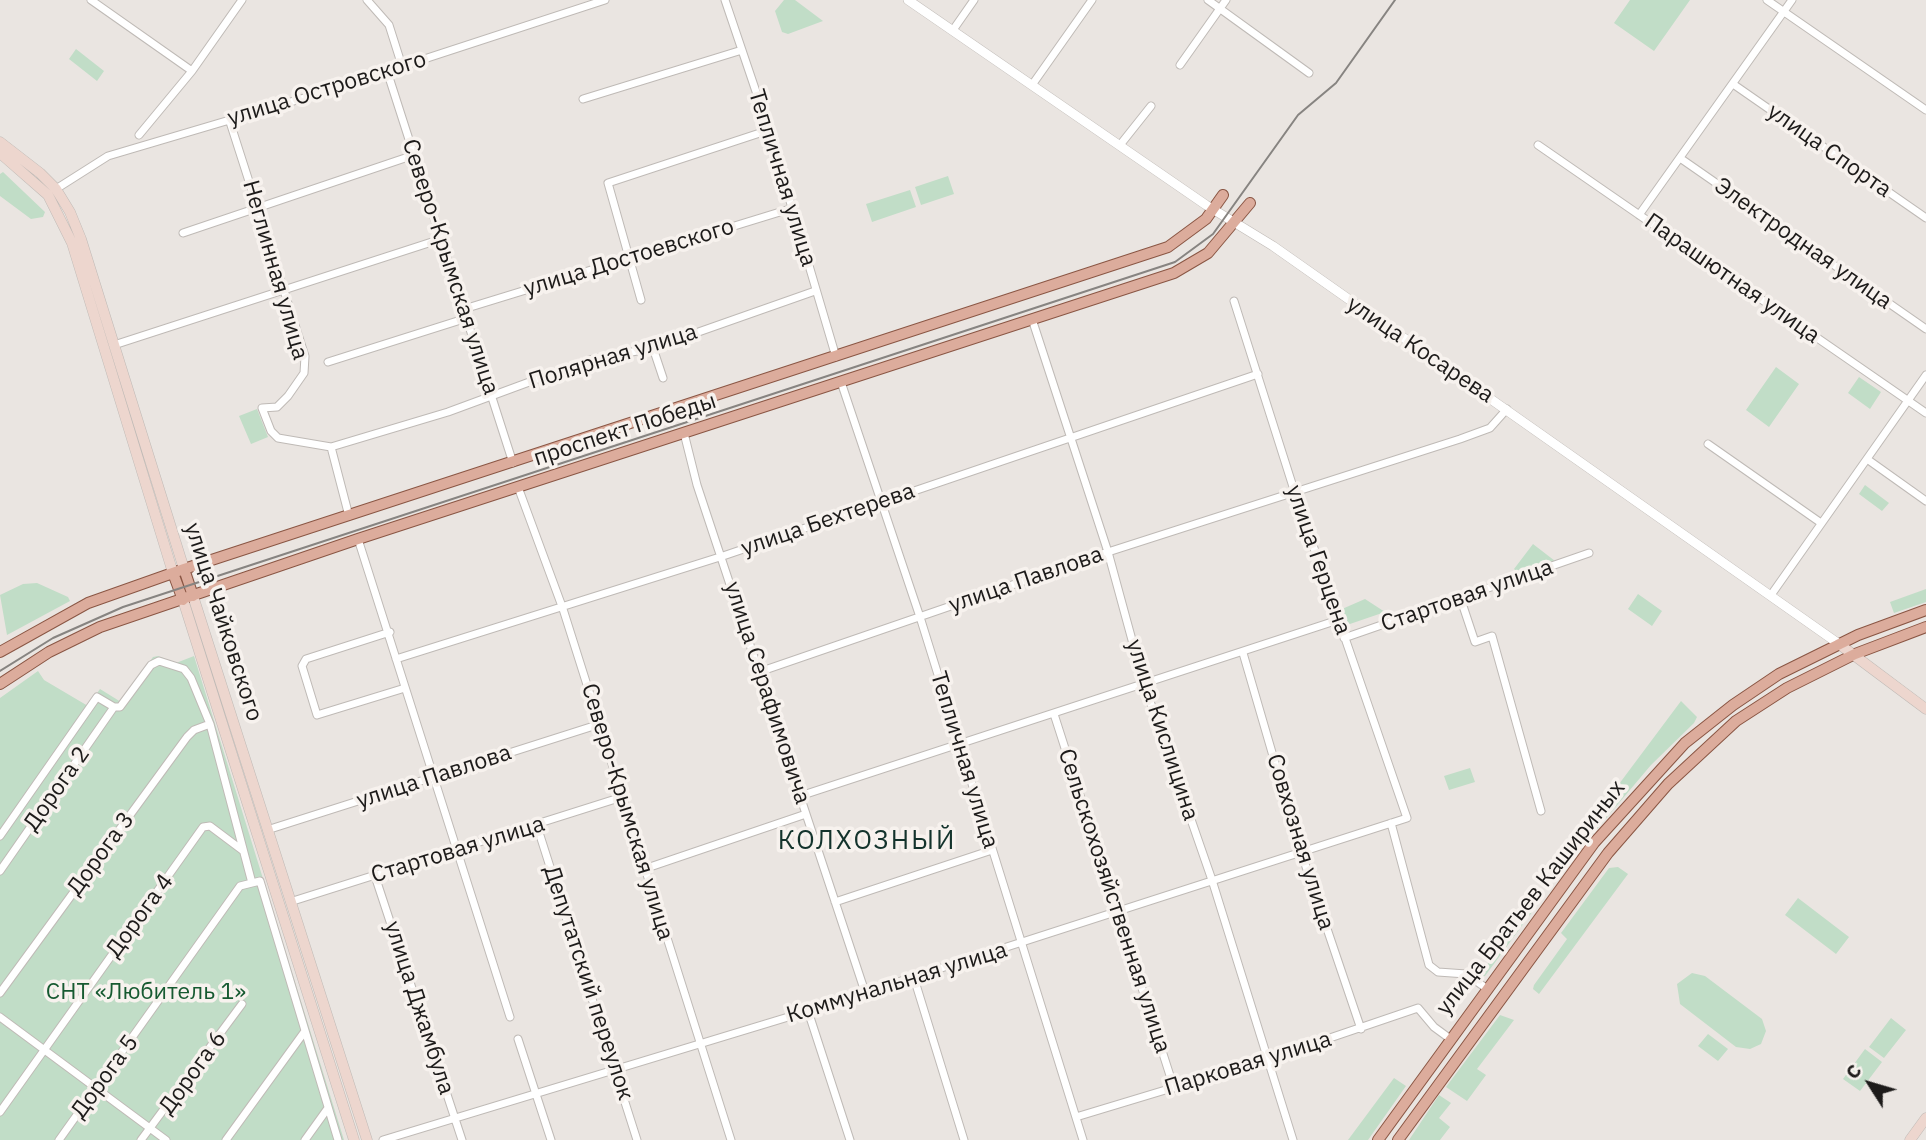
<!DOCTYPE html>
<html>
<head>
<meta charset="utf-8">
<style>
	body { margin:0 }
	#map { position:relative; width:1926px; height:1140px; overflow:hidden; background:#eae5e1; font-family:"IBM Plex Sans",sans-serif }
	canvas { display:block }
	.north { position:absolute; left:1835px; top:1049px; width:70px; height:70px; -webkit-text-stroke:5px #f7f2ee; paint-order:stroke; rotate:307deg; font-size:19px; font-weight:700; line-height:28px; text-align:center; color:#1d1b1a }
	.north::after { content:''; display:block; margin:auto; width:24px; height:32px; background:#1d1b1a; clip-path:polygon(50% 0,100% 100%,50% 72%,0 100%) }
</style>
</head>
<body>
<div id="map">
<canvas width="1926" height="1140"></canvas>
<div class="north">С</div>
</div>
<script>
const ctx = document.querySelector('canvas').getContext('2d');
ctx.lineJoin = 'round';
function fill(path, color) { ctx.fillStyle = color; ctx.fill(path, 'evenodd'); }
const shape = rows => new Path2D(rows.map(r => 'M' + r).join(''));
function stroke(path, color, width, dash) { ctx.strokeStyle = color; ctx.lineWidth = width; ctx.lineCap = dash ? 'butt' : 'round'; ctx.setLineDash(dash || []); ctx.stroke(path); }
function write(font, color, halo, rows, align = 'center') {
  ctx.font = font + ' "IBM Plex Sans",sans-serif'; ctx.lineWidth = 7; ctx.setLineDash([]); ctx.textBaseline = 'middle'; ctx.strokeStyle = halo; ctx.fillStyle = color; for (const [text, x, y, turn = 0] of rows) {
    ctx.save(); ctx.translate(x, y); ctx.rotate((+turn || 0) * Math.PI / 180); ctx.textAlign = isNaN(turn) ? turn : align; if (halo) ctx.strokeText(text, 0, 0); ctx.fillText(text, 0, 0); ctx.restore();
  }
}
const green = shape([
	[784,0,795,0,823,21,788,34,782,32,775,11],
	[1630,0,1690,0,1654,51,1614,23],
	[76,49,104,71,97,81,69,59],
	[3,172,45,212,43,217,31,219,0,196,0,174],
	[948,176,954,194,921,205,915,187],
	[910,190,916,207,872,222,866,204],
	[1776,367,1799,384,1769,427,1746,410],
	[1859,377,1881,392,1870,409,1848,393],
	[257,409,268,437,251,444,239,416],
	[1865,485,1889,503,1882,511,1859,494],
	[1533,544,1555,561,1520,574,1514,569],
	[37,583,68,597,70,601,7,635,0,595,23,584],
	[1926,589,1926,602,1894,613,1890,602],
	[1638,594,1662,611,1652,626,1628,609],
	[1365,599,1385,612,1347,625,1342,609],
	[158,656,176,663,194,656,344,1140,0,1140,0,698,38,671,44,680,88,706,100,689,121,702,153,657],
	[1681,701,1697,717,1694,723,1651,765,1575,855,1571,855,1569,851],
	[1470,768,1475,782,1449,790,1444,776],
	[1618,867,1628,874,1539,994,1533,989,1534,985,1567,939,1561,933,1609,868],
	[1532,898,1538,904,1485,976,1478,977,1474,974,1477,968,1485,968],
	[1798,898,1849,937,1836,954,1785,915],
	[1692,973,1705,976,1762,1019,1766,1031,1761,1044,1750,1049,1736,1047,1680,1004,1677,984],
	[1500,1015,1514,1020,1477,1069,1486,1075,1467,1101,1446,1087],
	[1891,1018,1906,1030,1884,1058,1869,1047],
	[1708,1034,1728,1049,1718,1061,1698,1046],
	[1865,1049,1882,1062,1860,1091,1843,1079],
	[1394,1078,1406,1086,1368,1140,1348,1140],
	[1439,1095,1451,1103,1439,1118,1450,1127,1440,1140,1409,1140]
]);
const minor = shape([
	[91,0,192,71],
	[367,0,389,25,402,66],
	[725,0,769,130,836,357],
	[1208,0,1309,73],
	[1767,0,1926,110],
	[953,30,974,0],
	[1180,65,1226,0],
	[387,71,513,463],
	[1733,84,1926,218],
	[1032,85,1092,0],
	[583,99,742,50],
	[229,119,305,356,304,373,288,396,277,407,262,408,271,431,278,438,331,447,349,516],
	[139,135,192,71,242,0],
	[1120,145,1151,106],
	[1538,145,1926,413],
	[1680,158,1926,329],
	[56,189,108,156,314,95,605,0],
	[1639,215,1792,0],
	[183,233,414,155],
	[641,300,608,183,769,130],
	[464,309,793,208],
	[1032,319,1108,552,1144,684,1212,880,1293,1140],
	[114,345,441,239],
	[653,348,663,378],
	[328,362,467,318],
	[841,382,920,617,1083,1140],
	[684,433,697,485,865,992],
	[1708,444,1821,523],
	[331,447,448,412,589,360,653,348,815,291],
	[1867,459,1926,501],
	[518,487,563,609,731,1140],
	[358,539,510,1017],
	[1771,595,1926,375],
	[1460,597,1475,642,1492,636,1541,811],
	[390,632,306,659,302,666,317,715,405,688],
	[1344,638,1589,553],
	[1243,653,1301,852,1361,1029],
	[396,659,723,556,1258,374],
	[759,672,1108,552,1460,439,1490,428,1507,409],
	[1054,714,1174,1088],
	[800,796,1338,620],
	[1391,823,1429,965,1438,972,1466,974,1486,988],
	[537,826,637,1140],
	[267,830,600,724],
	[0,836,97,697,114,707],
	[644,869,806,814],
	[0,871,114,707,120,707,151,665,159,661,184,669,191,678,210,724,252,883,260,881,338,1140],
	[375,876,462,1140],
	[293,901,622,797],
	[835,902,992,850],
	[914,978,964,1140],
	[0,993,187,737,194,730,210,724],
	[808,1011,850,1140],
	[0,1017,166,1140],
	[518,1039,551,1140],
	[0,1112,203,827,210,826,242,850],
	[1076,1117,1268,1059,1418,1008,1434,1027,1449,1038],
	[59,1140,240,886,252,883],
	[141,1140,242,1004],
	[226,1140,305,1031],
	[305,1140,328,1108],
	[383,1140,808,1011,1407,818,1294,490,1234,301]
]);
const tertiary = shape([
	[908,0,1206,205,1273,246,1839,644]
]);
const secondary = shape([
	[0,142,40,173,56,189,70,212,81,239,184,569],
	[0,153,48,195,72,243,173,573],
	[193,596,367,1140],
	[183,600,354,1140],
	[1839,644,1926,709],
	[1910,1140,1926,1118]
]);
const primary = shape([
	[184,569,193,596],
	[173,573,183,600],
	[0,652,88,603,184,569,1168,247,1206,219,1223,195],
	[0,684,49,652,100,627,358,539,1174,273,1208,253,1250,203],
	[1378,1140,1594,843,1685,743,1733,705,1779,674,1858,635,1926,610],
	[1398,1140,1608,853,1668,784,1736,721,1787,688,1855,654,1926,627]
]);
const tram = shape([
	[0,671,53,638,123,607,1175,262,1213,234,1298,115,1336,83,1395,0]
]);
const streetNames = [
	["улица Островского",327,89,-17],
	["улица Спорта",1829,151,35],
	["Тепличная улица",782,178,73],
	["Электродная улица",1803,244,35],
	["улица Достоевского",629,258,-17],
	["Северо-Крымская улица",450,267,72],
	["Неглинная улица",275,270,74],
	["Парашютная улица",1732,279,35],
	["улица Косарева",1420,350,34],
	["Полярная улица",613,357,-17],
	["проспект Победы",625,430,-18],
	["улица Бехтерева",828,520,-19],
	["улица Герцена",1318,560,71],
	["улица Павлова",1026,580,-19],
	["Стартовая улица",1467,596,-19],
	["улица Чайковского",223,622,72],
	["улица Серафимовича",767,693,72],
	["улица Кислицина",1162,730,72],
	["Тепличная улица",964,760,73],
	["улица Павлова",434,777,-18],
	["Дорога 2",57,789,-55],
	["Северо-Крымская улица",627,812,73],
	["Совхозная улица",1300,842,73],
	["Стартовая улица",458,850,-17],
	["Дорога 3",101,854,-54],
	["улица Братьев Кашириных",1531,898,-52],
	["Сельскохозяйственная улица",1114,901,72],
	["Дорога 4",140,916,-54],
	["Депутатский переулок",588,983,72],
	["Коммунальная улица",897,983,-17],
	["улица Джамбула",419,1008,72],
	["Парковая улица",1248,1064,-17],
	["Дорога 6",193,1073,-54],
	["Дорога 5",105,1077,-54]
];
const parkNames = [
	["СНТ «Любитель 1»",146,992]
];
const quarterNames = [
	["КОЛХОЗНЫЙ",867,841]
];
fill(green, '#c1ddc7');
stroke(minor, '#bfbab6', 9);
stroke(tertiary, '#bfbab6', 10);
stroke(secondary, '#bfbab6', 11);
stroke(primary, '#8a5644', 12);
stroke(minor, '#fff', 7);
stroke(tertiary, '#fff', 9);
stroke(secondary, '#edd6ce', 10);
stroke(primary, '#dcac9c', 10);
stroke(tram, '#878481', 2);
write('23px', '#1d1b1a', '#f7f2ee', streetNames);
write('23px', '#165a31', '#f7f2ee', parkNames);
ctx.letterSpacing = '2px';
write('26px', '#13332c', '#f7f2ee', quarterNames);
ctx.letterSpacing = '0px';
</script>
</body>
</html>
